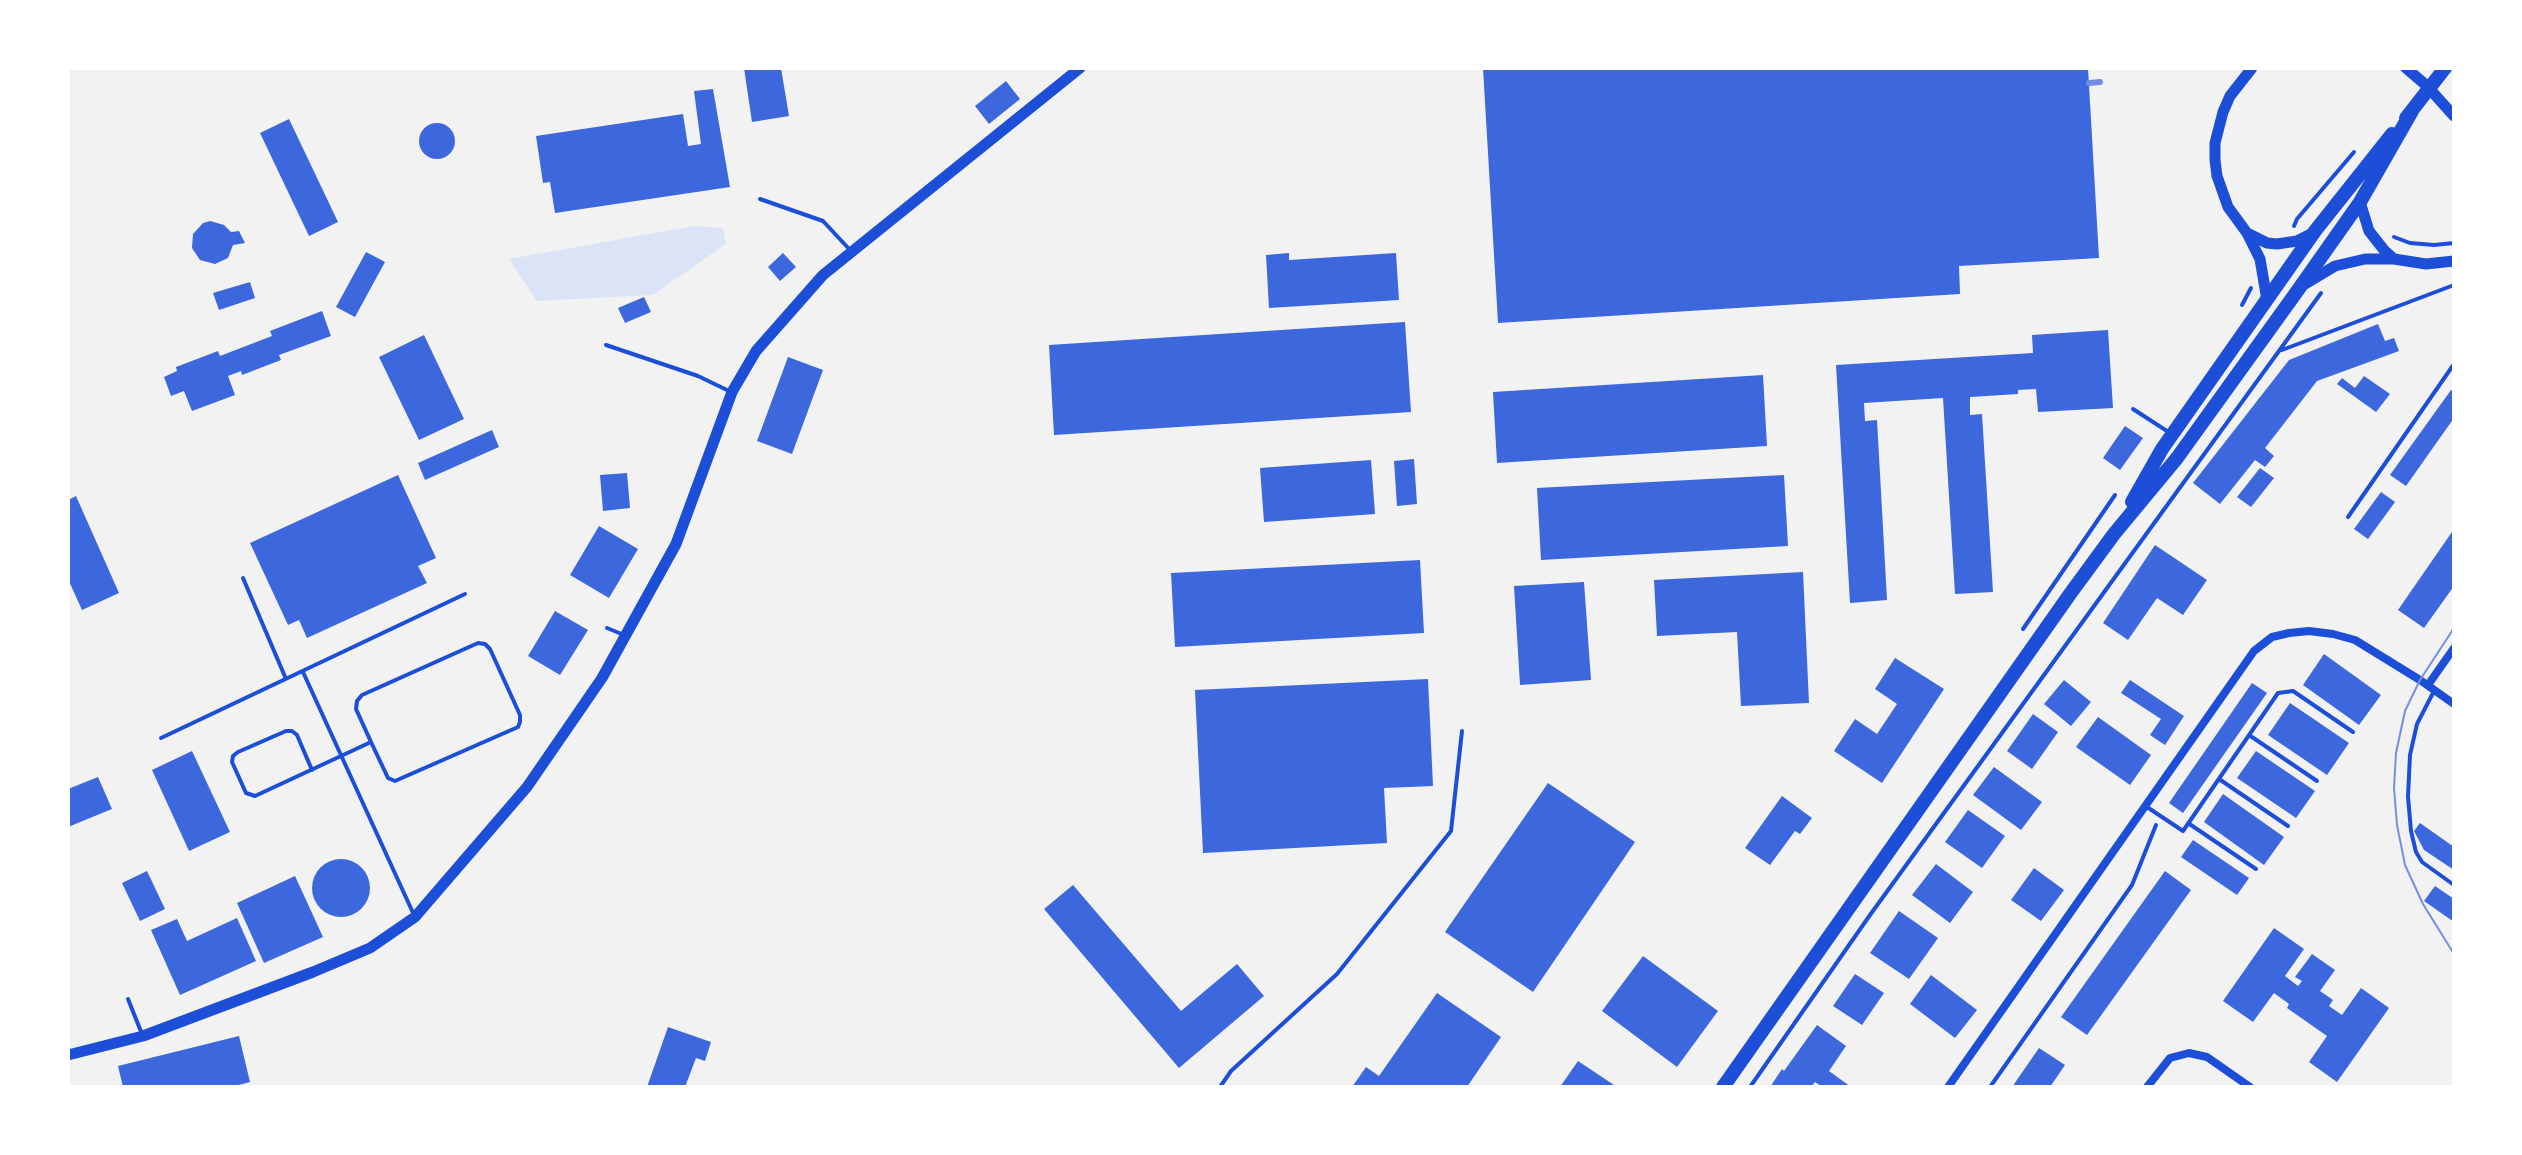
<!DOCTYPE html>
<html>
<head>
<meta charset="utf-8">
<style>
	body { margin:0 }
	#map { position:relative; width:2522px; height:1155px; overflow:hidden; background:#f2f2f2; font-family:"Exo 2",sans-serif }
	canvas { display:block }
	.frame { position:absolute; inset:0; border:70px solid #fff; pointer-events:none }
</style>
</head>
<body>
<div id="map">
<canvas width="2522" height="1155"></canvas>
<div class="frame"></div>
</div>
<script>
const ctx = document.querySelector('canvas').getContext('2d');
ctx.lineJoin = 'round';
function fill(path, color) { ctx.fillStyle = color; ctx.fill(path, 'evenodd'); }
const shape = rows => new Path2D(rows.map(r => 'M' + r).join(''));
function stroke(path, color, width, dash) { ctx.strokeStyle = color; ctx.lineWidth = width; ctx.lineCap = dash ? 'butt' : 'round'; ctx.setLineDash(dash || []); ctx.stroke(path); }
const green = shape([
	[694,226,723,228,726,244,653,295,537,301,509,259]
]);
const building = shape([
	[744,68,781,68,789,116,752,122],
	[1483,68,2088,68,2099,258,1959,266,1960,294,1498,323],
	[1006,81,1020,99,989,124,975,106],
	[713,89,730,187,555,213,550,182,543,183,536,136,683,114,688,146,701,144,694,91],
	[289,119,338,222,309,236,260,133],
	'419 141a18 18 0 1 1 36 0a18 18 0 1 1-36 0Z',
	[210,221,224,225,231,232,239,231,245,243,233,245,228,258,215,264,200,260,192,248,193,234,203,223],
	[366,252,385,262,355,317,336,307],
	[783,253,796,267,780,281,768,267],
	[1289,253,1289,260,1396,253,1399,300,1269,308,1266,255],
	[250,282,255,298,219,310,213,293],
	[644,297,651,312,625,323,618,308],
	[322,311,331,336,279,355,281,360,242,375,241,371,228,376,235,395,192,411,184,391,171,396,164,377,177,371,176,367,218,351,220,356,272,336,270,331],
	[1405,322,1411,412,1054,435,1049,345],
	[2378,324,2385,341,2394,338,2399,351,2317,381,2265,448,2274,456,2265,467,2255,460,2220,504,2193,483,2289,360],
	[2108,330,2113,408,2038,412,2036,389,2018,390,2018,394,1970,397,1970,415,1982,414,1993,592,1955,594,1943,398,1864,403,1865,421,1877,420,1887,600,1850,603,1836,365,2033,353,2032,335],
	[424,335,464,419,419,440,379,357],
	[788,357,823,370,792,454,757,441],
	[1763,375,1767,446,1497,463,1493,392],
	[2364,376,2390,394,2376,412,2337,384,2342,378,2355,388],
	[2451,390,2454,392,2454,418,2406,486,2390,475],
	[2125,426,2143,438,2120,470,2103,458],
	[492,430,499,447,425,480,418,463],
	[1414,459,1417,504,1397,506,1394,461],
	[1371,460,1375,514,1264,522,1260,468],
	[2260,468,2274,478,2251,507,2237,497],
	[627,473,630,508,603,511,600,475],
	[398,475,436,558,418,566,427,583,307,638,299,620,288,625,250,543],
	[1784,475,1788,546,1541,560,1537,488],
	[2381,492,2395,502,2368,539,2354,529],
	[76,496,119,593,82,610,68,579,68,500],
	[599,526,638,549,609,598,570,575],
	[2454,529,2454,586,2424,628,2398,610],
	[2155,545,2207,580,2183,615,2157,598,2128,640,2103,623],
	[1420,560,1424,633,1175,647,1171,573],
	[1803,572,1809,703,1741,706,1737,632,1657,636,1654,580],
	[1584,582,1591,680,1520,685,1514,586],
	[555,611,588,630,560,675,528,656],
	[2324,654,2381,695,2359,725,2303,685],
	[1895,658,1944,689,1882,783,1834,751,1855,719,1877,734,1897,704,1875,689],
	[1428,679,1433,786,1384,788,1387,843,1203,853,1195,690],
	[2064,680,2091,702,2071,726,2044,704],
	[2130,680,2184,716,2165,745,2150,735,2161,719,2121,693],
	[2252,683,2267,693,2183,813,2169,803],
	[2290,703,2349,743,2327,775,2268,735],
	[2033,714,2058,732,2032,769,2007,751],
	[2098,717,2151,755,2130,785,2076,747],
	[192,751,230,832,189,851,152,770],
	[2256,751,2315,791,2296,818,2237,778],
	[1994,767,2042,802,2021,830,1973,795],
	[98,777,112,809,68,827,68,789],
	[1548,783,1635,842,1533,992,1445,932],
	[2223,794,2284,837,2264,865,2204,822],
	[1782,796,1812,818,1800,834,1795,831,1770,865,1745,848],
	[1968,810,2005,836,1982,868,1945,842],
	[2420,823,2454,847,2454,870,2424,850,2414,831],
	[2193,840,2249,878,2237,895,2181,857],
	'312 888a29 29 0 1 1 58 0a29 29 0 1 1-58 0Z',
	[1936,864,1973,892,1950,923,1912,895],
	[2034,868,2064,890,2041,921,2011,900],
	[147,871,165,909,140,921,122,883],
	[2165,871,2191,890,2087,1035,2061,1017],
	[295,876,323,937,264,963,237,903],
	[1073,885,1181,1011,1237,964,1264,996,1179,1068,1044,909],
	[2435,886,2454,899,2454,922,2424,901],
	[1899,911,1938,938,1909,979,1870,953],
	[237,918,256,961,180,995,151,930,177,919,187,941],
	[2274,928,2304,949,2285,976,2298,986,2302,981,2295,977,2312,954,2335,970,2320,991,2333,1000,2329,1006,2342,1015,2361,988,2389,1008,2337,1082,2309,1062,2327,1036,2287,1008,2289,1004,2274,993,2253,1022,2223,1001],
	[1643,956,1718,1011,1677,1067,1602,1011],
	[1855,974,1884,993,1862,1025,1833,1006],
	[1931,975,1977,1010,1955,1038,1910,1004],
	[1437,993,1501,1037,1467,1087,1352,1087,1366,1067,1379,1076],
	[1817,1025,1846,1046,1829,1071,1851,1087,1822,1087,1815,1082,1811,1087,1770,1087,1782,1069,1784,1071],
	[668,1027,711,1042,705,1061,696,1058,685,1087,647,1087],
	[239,1036,250,1082,231,1087,123,1087,118,1066],
	[2039,1048,2065,1065,2050,1087,2012,1087],
	[1578,1061,1617,1087,1560,1087]
]);
const path = shape([
	[2294,226,2297,219,2354,152],
	[2394,237,2410,243,2434,245,2454,243],
	[2242,305,2251,288],
	[2282,350,2454,285],
	[2023,629,2115,495],
	[1750,1087,1870,915,2321,293],
	[1990,1087,2132,885,2156,825]
]);
const service = shape([
	[760,199,823,221,850,250],
	[606,345,698,376,729,391],
	[2133,409,2170,433],
	[2348,517,2454,364],
	[243,578,286,679],
	[607,628,624,635],
	[303,672,414,915],
	[2434,691,2417,724,2410,755,2408,797,2411,831,2416,852,2422,862,2454,885],
	[2249,735,2317,781],
	[161,738,465,594],
	[312,770,297,735,292,731,286,731,238,752,233,756,232,762,246,793,255,796,341,756,371,742,356,709,357,701,362,695,478,643,485,644,490,649,520,715,520,722,518,727,395,781,388,778,371,742],
	[2219,779,2288,826],
	[2147,807,2183,831,2278,693,2293,691,2353,732],
	[2188,823,2256,869],
	[128,999,142,1034],
	[1220,1087,1231,1071,1337,974,1451,831,1462,731]
]);
const minor = shape([
	[2428,685,2454,648],
	[1948,1087,2254,651,2272,637,2289,633,2309,631,2333,634,2355,640,2420,680,2454,704],
	[2147,1087,2170,1058,2189,1053,2207,1057,2250,1087]
]);
const tertiary = shape([
	[2252,68,2230,96,2223,112,2215,143,2215,160,2217,176,2228,207,2247,233,2260,259,2267,300],
	[2406,68,2427,86,2454,116],
	[2360,202,2369,231,2384,250,2393,258],
	[2249,234,2267,243,2277,244,2297,241,2311,234],
	[2305,284,2335,266,2365,259,2394,259,2426,264,2454,261],
	[68,1055,143,1036,313,972,370,948,415,917,527,787,602,678,676,544,732,392,756,351,823,275,1080,68]
]);
const primary = shape([
	[2406,118,2445,68],
	[2132,502,2162,449,2315,231,2392,134],
	[1723,1087,2070,594,2114,534,2177,458,2298,290,2360,202,2412,111]
]);
const tram = shape([
	[2454,628,2420,680,2405,711,2396,753,2394,788,2397,825,2405,865,2423,904,2454,954]
]);
const rail = shape([
	[2089,83,2100,82]
]);
fill(green, '#dbe4f7');
fill(building, '#3d67dc');
stroke(path, '#1d4ed8', 4);
stroke(service, '#1d4ed8', 4);
stroke(minor, '#1d4ed8', 8);
stroke(tertiary, '#1d4ed8', 11);
stroke(primary, '#1d4ed8', 14);
stroke(tram, '#7290e2', 2);
stroke(rail, '#7290e2', 6);
</script>
</body>
</html>
